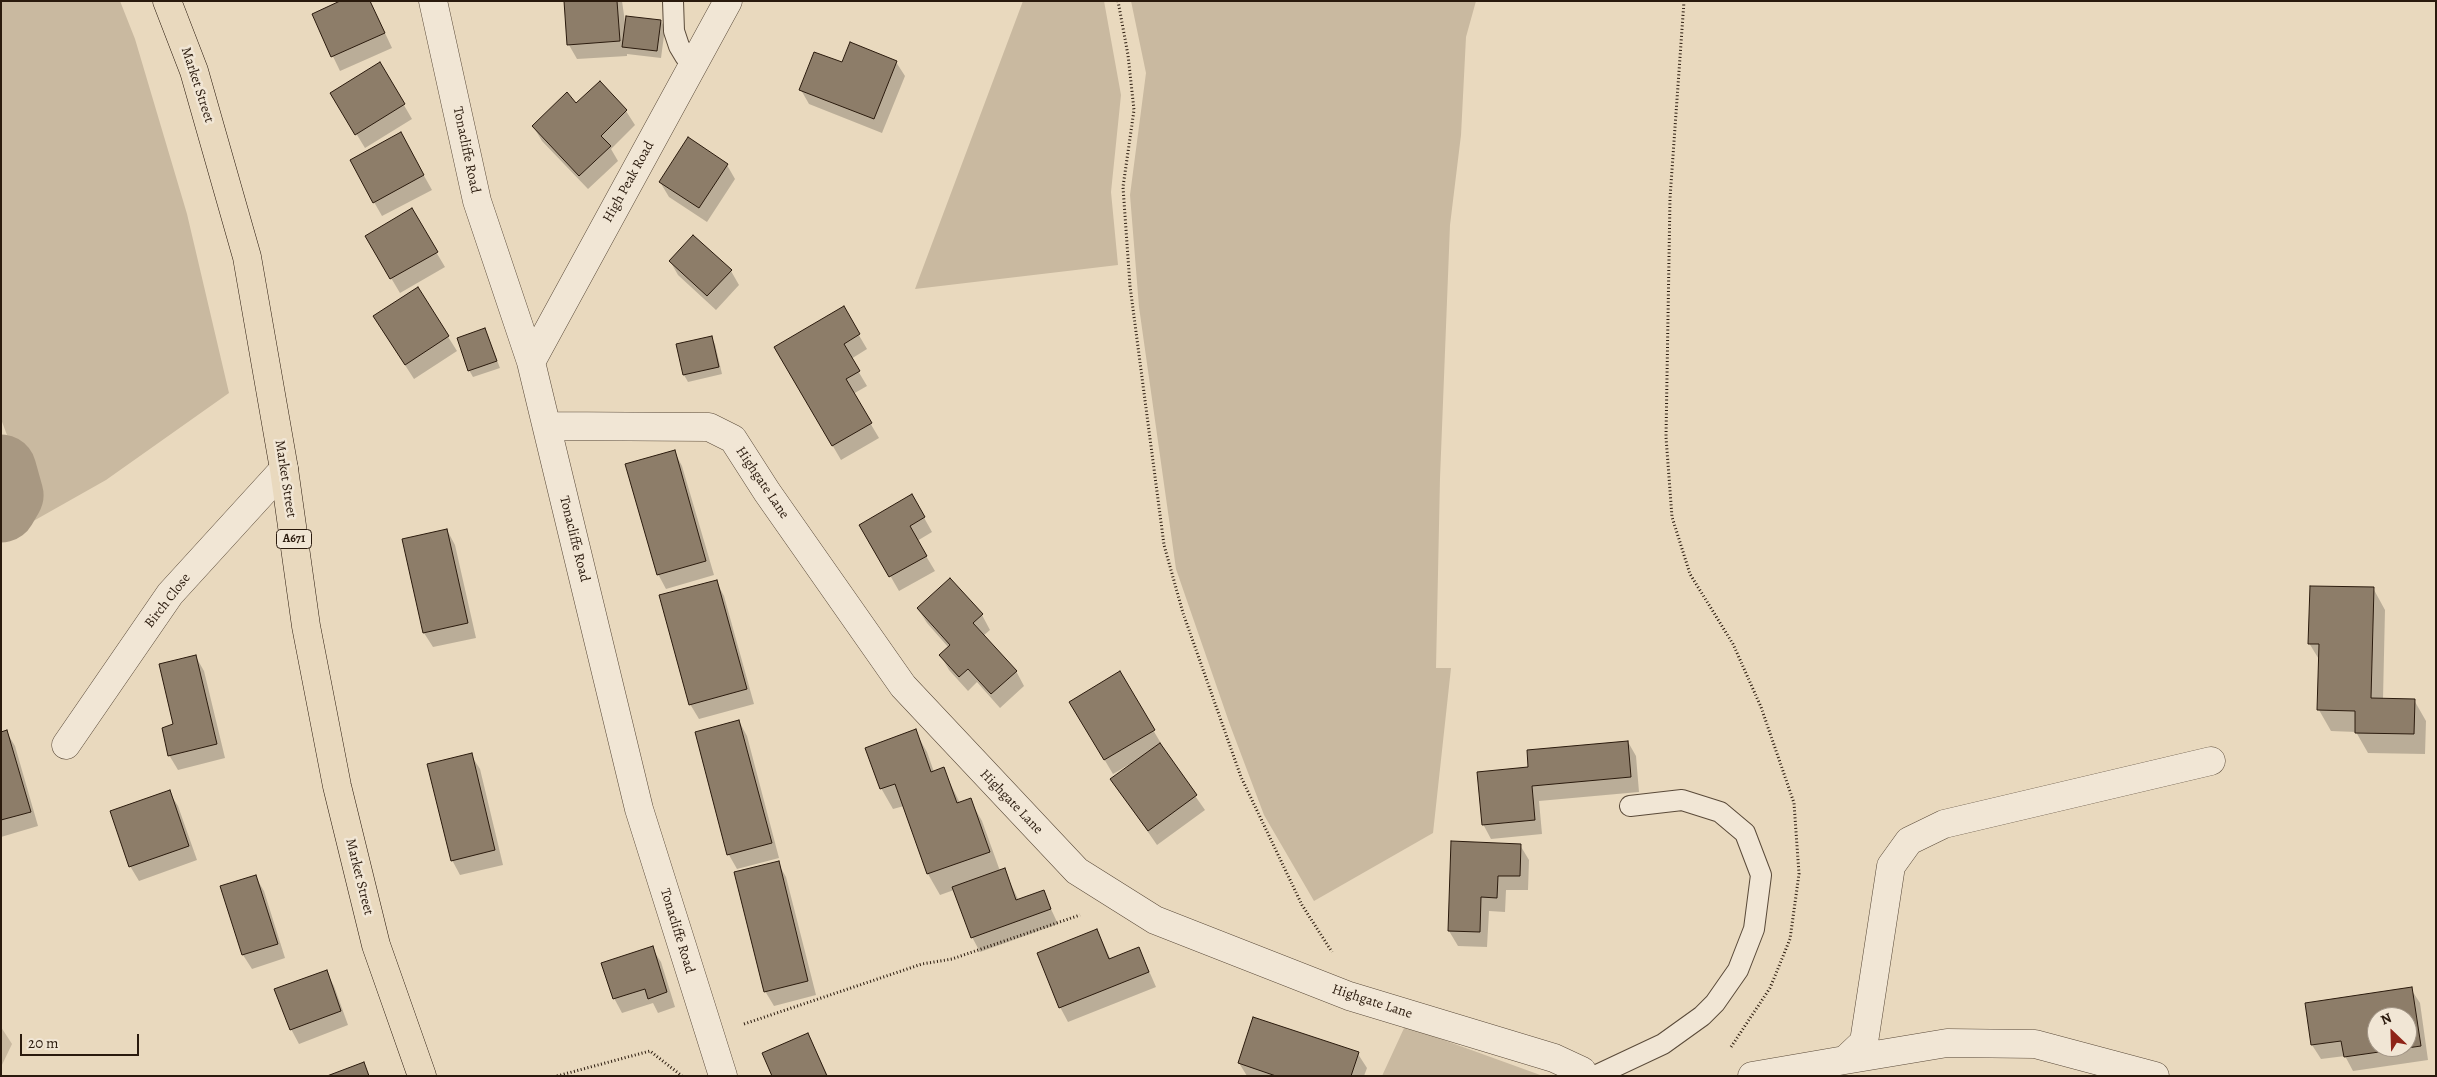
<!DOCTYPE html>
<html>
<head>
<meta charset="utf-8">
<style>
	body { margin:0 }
	#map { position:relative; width:2437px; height:1077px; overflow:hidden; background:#e9d9be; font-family:Alegreya,serif }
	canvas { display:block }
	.frame { position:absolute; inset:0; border:2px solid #2a1a0d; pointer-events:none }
	.north { position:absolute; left:2367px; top:1007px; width:50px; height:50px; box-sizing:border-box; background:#f1e6d5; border:1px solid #a19485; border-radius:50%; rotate:336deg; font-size:14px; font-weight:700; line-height:20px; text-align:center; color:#2a1a0d }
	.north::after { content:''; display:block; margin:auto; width:18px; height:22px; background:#8f2418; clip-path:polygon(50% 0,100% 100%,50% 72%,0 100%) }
	.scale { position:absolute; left:20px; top:1034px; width:119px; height:22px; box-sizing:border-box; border:2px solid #2a1a0d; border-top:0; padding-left:6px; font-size:15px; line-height:18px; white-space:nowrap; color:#2a1a0d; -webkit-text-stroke:4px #f1e6d5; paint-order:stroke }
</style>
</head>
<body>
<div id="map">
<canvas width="2437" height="1077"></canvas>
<div class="frame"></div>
<div class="north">N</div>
<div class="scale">20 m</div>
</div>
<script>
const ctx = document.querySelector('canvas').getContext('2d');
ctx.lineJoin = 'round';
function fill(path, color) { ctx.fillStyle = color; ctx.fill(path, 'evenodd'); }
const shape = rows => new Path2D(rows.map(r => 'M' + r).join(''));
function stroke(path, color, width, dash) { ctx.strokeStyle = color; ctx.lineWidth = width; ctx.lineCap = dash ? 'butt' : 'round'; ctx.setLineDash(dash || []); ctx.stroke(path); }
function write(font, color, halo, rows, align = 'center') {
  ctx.font = font + ' Alegreya,serif'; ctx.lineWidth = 5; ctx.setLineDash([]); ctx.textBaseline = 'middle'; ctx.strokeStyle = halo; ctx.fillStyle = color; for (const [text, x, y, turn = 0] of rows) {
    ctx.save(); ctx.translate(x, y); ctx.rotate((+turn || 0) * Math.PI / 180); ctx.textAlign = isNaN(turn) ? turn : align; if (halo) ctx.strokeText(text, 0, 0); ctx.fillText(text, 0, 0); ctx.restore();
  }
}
const green = shape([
	[1,1,120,1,135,39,187,214,229,393,106,480,21,528,17,462,1,419],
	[1023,1,1104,1,1121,95,1111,192,1118,265,915,289],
	[1131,1,1476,1,1466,37,1461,135,1450,225,1440,478,1436,668,1451,668,1433,833,1314,901,1264,815,1230,725,1176,569,1139,307,1130,195,1146,73],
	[1405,1026,1543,1076,1382,1076],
	[1,1027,12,1044,1,1067]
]);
const shadow = shape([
	[343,1,370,1,392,48,340,71,313,15],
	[565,1,622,1,625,22,661,21,665,28,661,58,627,54,627,56,577,59,569,45],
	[896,62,905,76,882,133,809,104,801,90],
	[380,64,412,119,365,148,340,107],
	[599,82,626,111,635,125,611,149,618,161,588,189,542,141,533,126,576,104],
	[400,133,432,190,382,216,374,202],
	[727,165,735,179,707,222,669,197,660,182],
	[411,210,445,267,400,293,366,236],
	[670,261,731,271,739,285,716,310,678,275],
	[418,289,457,351,414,379,383,331],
	[843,308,867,349,851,359,867,386,853,394,879,438,841,460,775,347],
	[485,329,500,368,473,377,469,370],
	[711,337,715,344,722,374,688,382,684,375,677,345],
	[674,451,682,466,714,575,666,589,658,574],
	[912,496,932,532,917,541,935,571,899,591,861,525],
	[447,530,455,545,476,638,433,647,424,633,404,540],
	[950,580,982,615,990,630,983,636,1016,671,1024,686,1000,708,977,682,968,691,949,670,941,656,949,648,927,623,918,609],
	[716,581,724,596,754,704,699,719,690,704],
	[2373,588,2385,610,2383,699,2414,700,2426,721,2425,754,2368,753,2356,732,2331,731,2319,710,2320,661,2309,643],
	[196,657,204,671,225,758,178,770,169,755,175,725],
	[1119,673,1162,745,1160,746,1205,810,1157,845,1112,780,1132,766,1130,764,1113,774,1079,717],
	[739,721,747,736,779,858,737,869,729,855,696,733],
	[6,731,15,746,38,826,1,837,1,733],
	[915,731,927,752,934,772,943,769,960,803,970,800,982,821,1000,871,1004,870,1019,901,1043,892,1058,924,980,952,972,937,954,890,940,895,928,874,904,806,893,809,881,788],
	[1628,742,1636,756,1639,792,1539,801,1542,834,1491,839,1483,824,1530,768],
	[471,755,480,769,503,865,460,875,452,860],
	[169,792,178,806,197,860,139,881,130,866],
	[1452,843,1520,845,1529,860,1528,890,1506,890,1505,912,1489,911,1487,947,1458,946,1449,931],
	[778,863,786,877,816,995,774,1006,765,991],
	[255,876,264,891,285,958,252,969,243,955],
	[1097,930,1111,960,1139,948,1156,987,1068,1022,1060,1007],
	[652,948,661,962,675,1007,658,1013,653,1003,622,1013,614,998],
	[326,972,334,986,348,1025,299,1044,291,1029],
	[2411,989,2420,1003,2428,1060,2353,1071,2345,1056,2321,1059,2312,1045],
	[2377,1017,2407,1017,2407,1047,2377,1047],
	[808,1034,828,1076,774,1076],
	[1358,1054,1367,1068,1364,1076,1247,1076,1239,1063]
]);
const river = shape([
	[1,470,8,495,1,507]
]);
const building = shape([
	[340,1,370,1,385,33,331,57,312,14,340,1],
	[564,1,617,1,620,41,567,45,564,1],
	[626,16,661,20,657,51,622,47,626,16],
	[850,42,897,61,874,119,799,90,814,52,842,62,850,42],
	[380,62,405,104,355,135,330,93,380,62],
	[600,81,627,110,601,136,611,146,579,176,532,126,567,92,576,103,600,81],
	[401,132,424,175,373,203,350,160,401,132],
	[688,137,728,164,699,208,659,182,688,137],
	[412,208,438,252,390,279,365,236,412,208],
	[693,235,732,270,707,296,669,261,693,235],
	[418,287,449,336,405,365,373,316,418,287],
	[844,306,860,334,844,344,860,371,846,379,872,423,832,446,774,347,844,306],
	[485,328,497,361,468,371,457,338,485,328],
	[712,336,719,367,683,375,676,344,712,336],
	[675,450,706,561,657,575,625,464,675,450],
	[912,494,925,517,910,526,927,556,889,577,859,525,912,494],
	[447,529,468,623,423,633,402,539,447,529],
	[950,578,983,614,973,623,1017,671,991,694,968,669,959,677,939,655,950,645,917,608,950,578],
	[717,580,747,689,689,705,659,595,717,580],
	[2310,586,2374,587,2371,698,2415,699,2414,734,2355,733,2355,711,2317,710,2319,644,2308,644,2310,586],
	[196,655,217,744,168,756,162,728,173,724,159,664,196,655],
	[1120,671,1155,730,1104,760,1069,702,1120,671],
	[739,720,772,843,727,855,695,732,739,720],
	[916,729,931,772,944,767,957,803,971,798,990,852,927,874,895,784,880,789,865,748,916,729],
	[7,730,31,812,1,820,1,732,7,730],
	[1628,741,1631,777,1532,786,1535,820,1482,825,1477,772,1528,767,1527,750,1628,741],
	[1160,743,1197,795,1148,831,1110,779,1160,743],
	[472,753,495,850,451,861,427,764,472,753],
	[170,790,189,846,129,867,110,811,170,790],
	[1451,841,1521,844,1520,876,1498,876,1497,898,1481,897,1480,932,1448,931,1451,841],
	[779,861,808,981,764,992,734,872,779,861],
	[1005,868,1016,900,1044,890,1051,909,971,938,952,887,1005,868],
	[256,875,278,944,242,955,220,886,256,875],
	[1097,929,1109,959,1139,947,1149,972,1059,1008,1037,953,1097,929],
	[653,946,667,992,648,999,645,989,613,999,601,963,653,946],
	[327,970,341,1011,290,1030,274,989,327,970],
	[2412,987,2421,1046,2344,1057,2341,1041,2311,1045,2305,1003,2412,987],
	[2377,1017,2407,1017,2407,1047,2377,1047,2377,1017],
	[1253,1017,1359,1052,1351,1076,1276,1076,1238,1063,1253,1017],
	[808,1033,827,1076,772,1076,762,1053,808,1033],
	[364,1062,369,1076,327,1076,364,1062]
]);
const path = shape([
	[1118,1,1128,55,1134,110,1123,187,1130,286,1164,545,1183,613,1241,777,1302,905,1332,952],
	[1684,1,1670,198,1666,437,1672,517,1690,574,1733,644,1761,707,1794,803,1799,874,1790,939,1770,988,1731,1047],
	[744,1024,922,964,952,959,1080,915],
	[557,1076,650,1051,682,1076]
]);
const lane = shape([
	[673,1,674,31,679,46,685,56,694,63],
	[1597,1075,1663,1044,1702,1016,1715,1003,1738,970,1754,929,1761,875,1745,833,1720,812,1682,800,1630,806]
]);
const street = shape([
	[433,1,477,201,531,362,639,809,723,1076],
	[531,362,728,1],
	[547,426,709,427,733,439,767,492,903,686,1077,871,1155,920,1349,996,1554,1058,1582,1071,1585,1076],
	[66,745,170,594,284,469],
	[1845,1060,1947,1043,2035,1044,2155,1076],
	[1752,1076,1845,1060,1864,1042,1891,866,1909,841,1944,824,2211,761]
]);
const primary = shape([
	[167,1,194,71,247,257,284,469,306,626,337,786,376,945,422,1076]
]);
const shields = [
	[294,539,35]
];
const shieldNames = [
	["A671",294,539]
];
const streetNames = [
	["Market Street",197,85,72],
	["Tonacliffe Road",466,150,78],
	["High Peak Road",629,182,-61],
	["Market Street",285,479,81],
	["Highgate Lane",762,483,56],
	["Tonacliffe Road",574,539,76],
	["Birch Close",168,601,-52],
	["Highgate Lane",1011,802,46],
	["Market Street",359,877,76],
	["Tonacliffe Road",677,931,73],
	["Highgate Lane",1372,1002,18]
];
fill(green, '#c9b9a0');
fill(shadow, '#0003');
stroke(river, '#a89882', 71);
fill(building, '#8d7d69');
stroke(building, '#2a1a0d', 1);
stroke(lane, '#5a4a39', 22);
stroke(street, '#5a4a39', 29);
stroke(primary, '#2a1a0d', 29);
stroke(path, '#2a1a0d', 3, [1, 2.5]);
stroke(lane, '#f1e6d5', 20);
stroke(street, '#f1e6d5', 28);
stroke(primary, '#e9d9be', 28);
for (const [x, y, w] of shields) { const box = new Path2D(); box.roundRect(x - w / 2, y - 9.5, w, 19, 4); ctx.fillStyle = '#f1e6d5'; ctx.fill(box); stroke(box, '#2a1a0d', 1); }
write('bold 12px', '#2a1a0d', null, shieldNames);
write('14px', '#2a1a0d', '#f1e6d5', streetNames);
</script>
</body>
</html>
